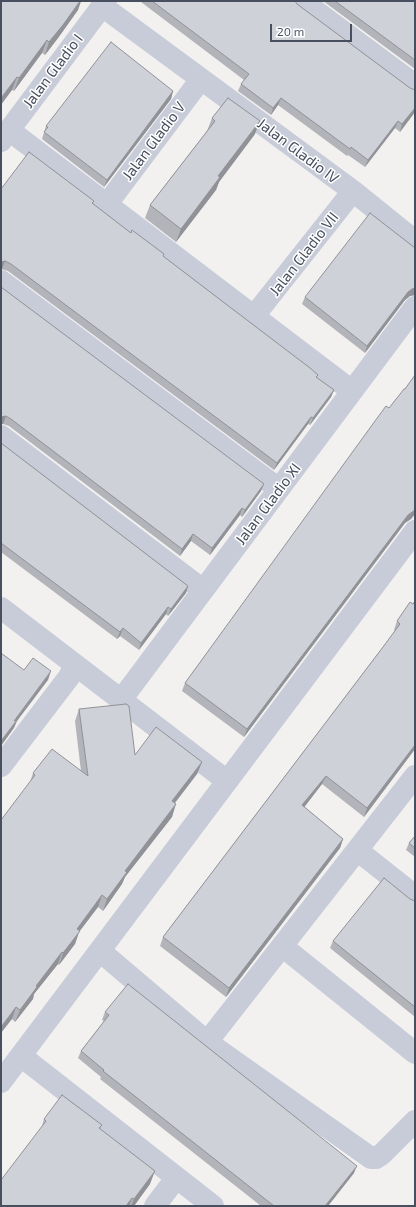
<!DOCTYPE html>
<html>
<head>
<meta charset="utf-8">
<style>
	body { margin:0 }
	#map { position:relative; width:416px; height:1207px; overflow:hidden; background:#f3f1f0; font-family:"Exo 2",sans-serif }
	canvas { display:block }
	.frame { position:absolute; inset:0; border:2px solid #484f5f; pointer-events:none }
	.scale { position:absolute; left:270px; top:24px; width:82px; height:18px; box-sizing:border-box; border:2px solid #484f5f; border-top:0; padding-left:5px; font-size:12px; line-height:14px; white-space:nowrap; color:#484f5f; -webkit-text-stroke:3px #fff; paint-order:stroke }
</style>
</head>
<body>
<div id="map">
<canvas width="416" height="1207"></canvas>
<div class="frame"></div>
<div class="scale">20 m</div>
</div>
<script>
const ctx = document.querySelector('canvas').getContext('2d');
ctx.lineJoin = 'round';
const shape = rows => new Path2D(rows.map(r => 'M' + r).join(''));
function stroke(path, color, width, dash) { ctx.strokeStyle = color; ctx.lineWidth = width; ctx.lineCap = dash ? 'butt' : 'round'; ctx.setLineDash(dash || []); ctx.stroke(path); }
function fill(path, color) { ctx.fillStyle = color; ctx.fill(path, 'evenodd'); }
function write(font, color, halo, rows, align = 'center') {
  ctx.font = font + ' "Exo 2",sans-serif'; ctx.lineWidth = 3; ctx.setLineDash([]); ctx.textBaseline = 'middle'; ctx.strokeStyle = halo; ctx.fillStyle = color; for (const [text, x, y, turn = 0] of rows) {
    ctx.save(); ctx.translate(x, y); ctx.rotate((+turn || 0) * Math.PI / 180); ctx.textAlign = isNaN(turn) ? turn : align; if (halo) ctx.strokeText(text, 0, 0); ctx.fillText(text, 0, 0); ctx.restore();
  }
}
const minor = shape([
	[302,1,415,85],
	[102,6,353,191,415,241],
	[9,130,352,391],
	[1,141,106,1],
	[107,204,201,79],
	[1,281,279,489],
	[254,316,353,191],
	[1,436,203,590],
	[1,608,227,781],
	[121,700,415,307],
	[1,766,69,677,75,665],
	[357,850,415,896],
	[282,946,415,1053],
	[100,951,207,1042,371,1158,376,1158,382,1154,415,1121],
	[207,1042,415,776],
	[21,1056,213,1206],
	[1,1082,415,531],
	[155,1206,176,1178]
]);
const wall = shape([
	[1,1,81,1,78,10,58,38,45,55,42,53,14,91,12,90],
	[141,1,295,1,297,4,410,88,415,90,415,112,400,132,395,128,365,167,348,155,347,156,278,105,271,115,238,91,241,84,244,80,141,2],
	[323,1,415,1,415,69],
	[173,91,171,99,104,187,42,139,46,126],
	[212,118,255,134,219,182,216,190,176,242,145,218,150,205,207,131],
	[1,189,94,201,93,204,131,233,164,254,163,256,197,282,318,375,317,378,334,390,331,397,310,425,308,424,274,470,8,271,1,269],
	[415,248,415,295,410,296,405,300,365,353,302,304,305,297],
	[1,287,261,491,242,517,240,515,210,555,191,541,180,556,9,426,3,424],
	[415,375,415,514,411,519,405,523,244,737,182,691,185,683,389,408,405,389],
	[1,443,188,586,186,593,168,616,166,614,139,650,120,636,117,639,1,552],
	[415,601,415,749,364,817,322,784,304,807,343,839,340,848,226,997,160,946,163,937,383,647,395,631,394,630,397,621],
	[79,709,135,755,202,762,197,774,175,803,172,817,125,877,122,884,103,911,98,907,79,932,75,944,59,965,58,964,34,994,33,999,15,1022,12,1019,30,782,33,773,81,771,75,721],
	[415,836,415,857,406,850,409,843],
	[410,899,415,901,415,1017,330,948,333,941],
	[105,1012,354,1173,328,1206,261,1206,100,1079,101,1077,78,1058,81,1051,104,1021,102,1020],
	[44,1119,102,1125,100,1129,150,1184,134,1206,1,1206,42,1126]
]);
const shadedWall = shape([
	[80,1,81,1,78,10,58,38,45,55,49,42],
	[47,40,42,53,14,91,19,78],
	[17,77,12,90,1,105,1,98],
	[173,91,171,99,104,187,107,180],
	[281,98,278,105,271,115,273,108],
	[415,108,415,112,400,132,402,124],
	[260,121,255,134,219,182,216,190,176,242,181,229,218,176],
	[398,121,395,128,365,167,368,160],
	[5,261,2,269,1,269,1,262],
	[415,288,415,295,410,296,405,300,365,353,367,346,408,292,412,289],
	[334,390,331,397,310,425,313,418],
	[6,416,3,424,1,424,1,417],
	[311,417,308,424,274,470,277,463],
	[264,484,261,491,242,517,245,510],
	[242,508,240,515,210,555,212,548],
	[415,510,415,514,411,519,405,523,244,737,247,729,408,515],
	[193,534,191,541,180,556,182,549],
	[188,586,186,593,168,616,171,609],
	[168,607,166,614,139,650,141,643],
	[123,628,120,636,117,639,120,632],
	[51,671,48,680,17,721,14,728,1,746,1,741,14,721],
	[415,745,415,749,364,817,367,808],
	[202,762,197,774,167,813,172,801],
	[326,776,322,784,299,814,302,805],
	[176,804,172,817,125,877,122,884,103,911,107,899,125,871],
	[343,839,340,848,226,997,229,988],
	[102,895,98,907,79,932,75,944,59,965,63,953,77,929],
	[62,952,58,964,34,994,33,999,15,1022,20,1010,36,986],
	[16,1007,12,1019,1,1033,1,1027],
	[357,1166,354,1173,328,1206,325,1206],
	[155,1171,150,1184,134,1206,131,1206,134,1199],
	[132,1198,129,1206,126,1206]
]);
const building = shape([
	[1,1,80,1,63,25,49,42,47,40,19,78,17,77,1,98,1,1],
	[152,1,295,1,297,4,410,88,415,90,415,108,402,124,398,121,368,160,351,147,350,149,281,98,273,108,241,84,249,74,152,1],
	[335,1,415,1,415,60,335,1],
	[111,42,173,91,107,180,44,132,48,127,46,126,111,42],
	[228,98,260,121,218,176,220,177,181,229,150,205,215,121,212,118,228,98],
	[29,152,94,201,92,203,131,233,132,230,164,254,163,256,197,282,310,368,318,375,316,377,334,390,313,418,311,417,277,463,11,264,5,261,1,262,1,189,29,152],
	[370,213,415,248,415,288,412,289,408,292,367,346,305,297,370,213],
	[1,287,264,484,245,510,242,508,212,548,193,534,182,549,11,419,6,416,1,417,1,287],
	[415,375,415,510,408,515,247,729,185,683,375,421,386,406,389,408,404,389,405,389,415,375],
	[1,443,188,586,171,609,168,607,141,643,123,628,120,632,1,543,1,443],
	[415,601,415,745,367,808,326,776,302,805,343,839,229,988,163,937,383,647,400,624,397,621,410,602,413,604,415,601],
	[1,653,24,670,33,658,51,671,14,721,17,720,1,741,1,653],
	[126,704,129,706,135,755,156,727,202,762,172,801,176,804,125,871,127,872,107,899,102,895,77,929,80,931,63,953,62,952,36,986,37,987,20,1010,16,1007,1,1027,1,820,35,775,33,773,52,749,88,776,79,709,126,704],
	[415,836,415,848,409,843,415,836],
	[384,878,410,899,415,901,415,1007,333,941,384,878],
	[128,984,357,1166,325,1206,274,1206,103,1071,104,1070,81,1051,109,1015,105,1012,128,984],
	[62,1095,102,1125,99,1128,155,1171,134,1199,132,1198,126,1206,1,1206,1,1180,46,1121,44,1119,62,1095]
]);
const streetNames = [
	["Jalan Gladio I",53,71,-53],
	["Jalan Gladio V",154,141,-53],
	["Jalan Gladio IV",298,151,37],
	["Jalan Gladio VII",304,254,-52],
	["Jalan Gladio XI",268,504,-53]
];
stroke(minor, '#c7ccd8', 22);
fill(wall, '#b2b4ba');
fill(shadedWall, '#919297');
fill(building, '#cfd1d8');
stroke(building, '#919297', 1);
write('15px', '#484f5f', '#fff', streetNames);
</script>
</body>
</html>
